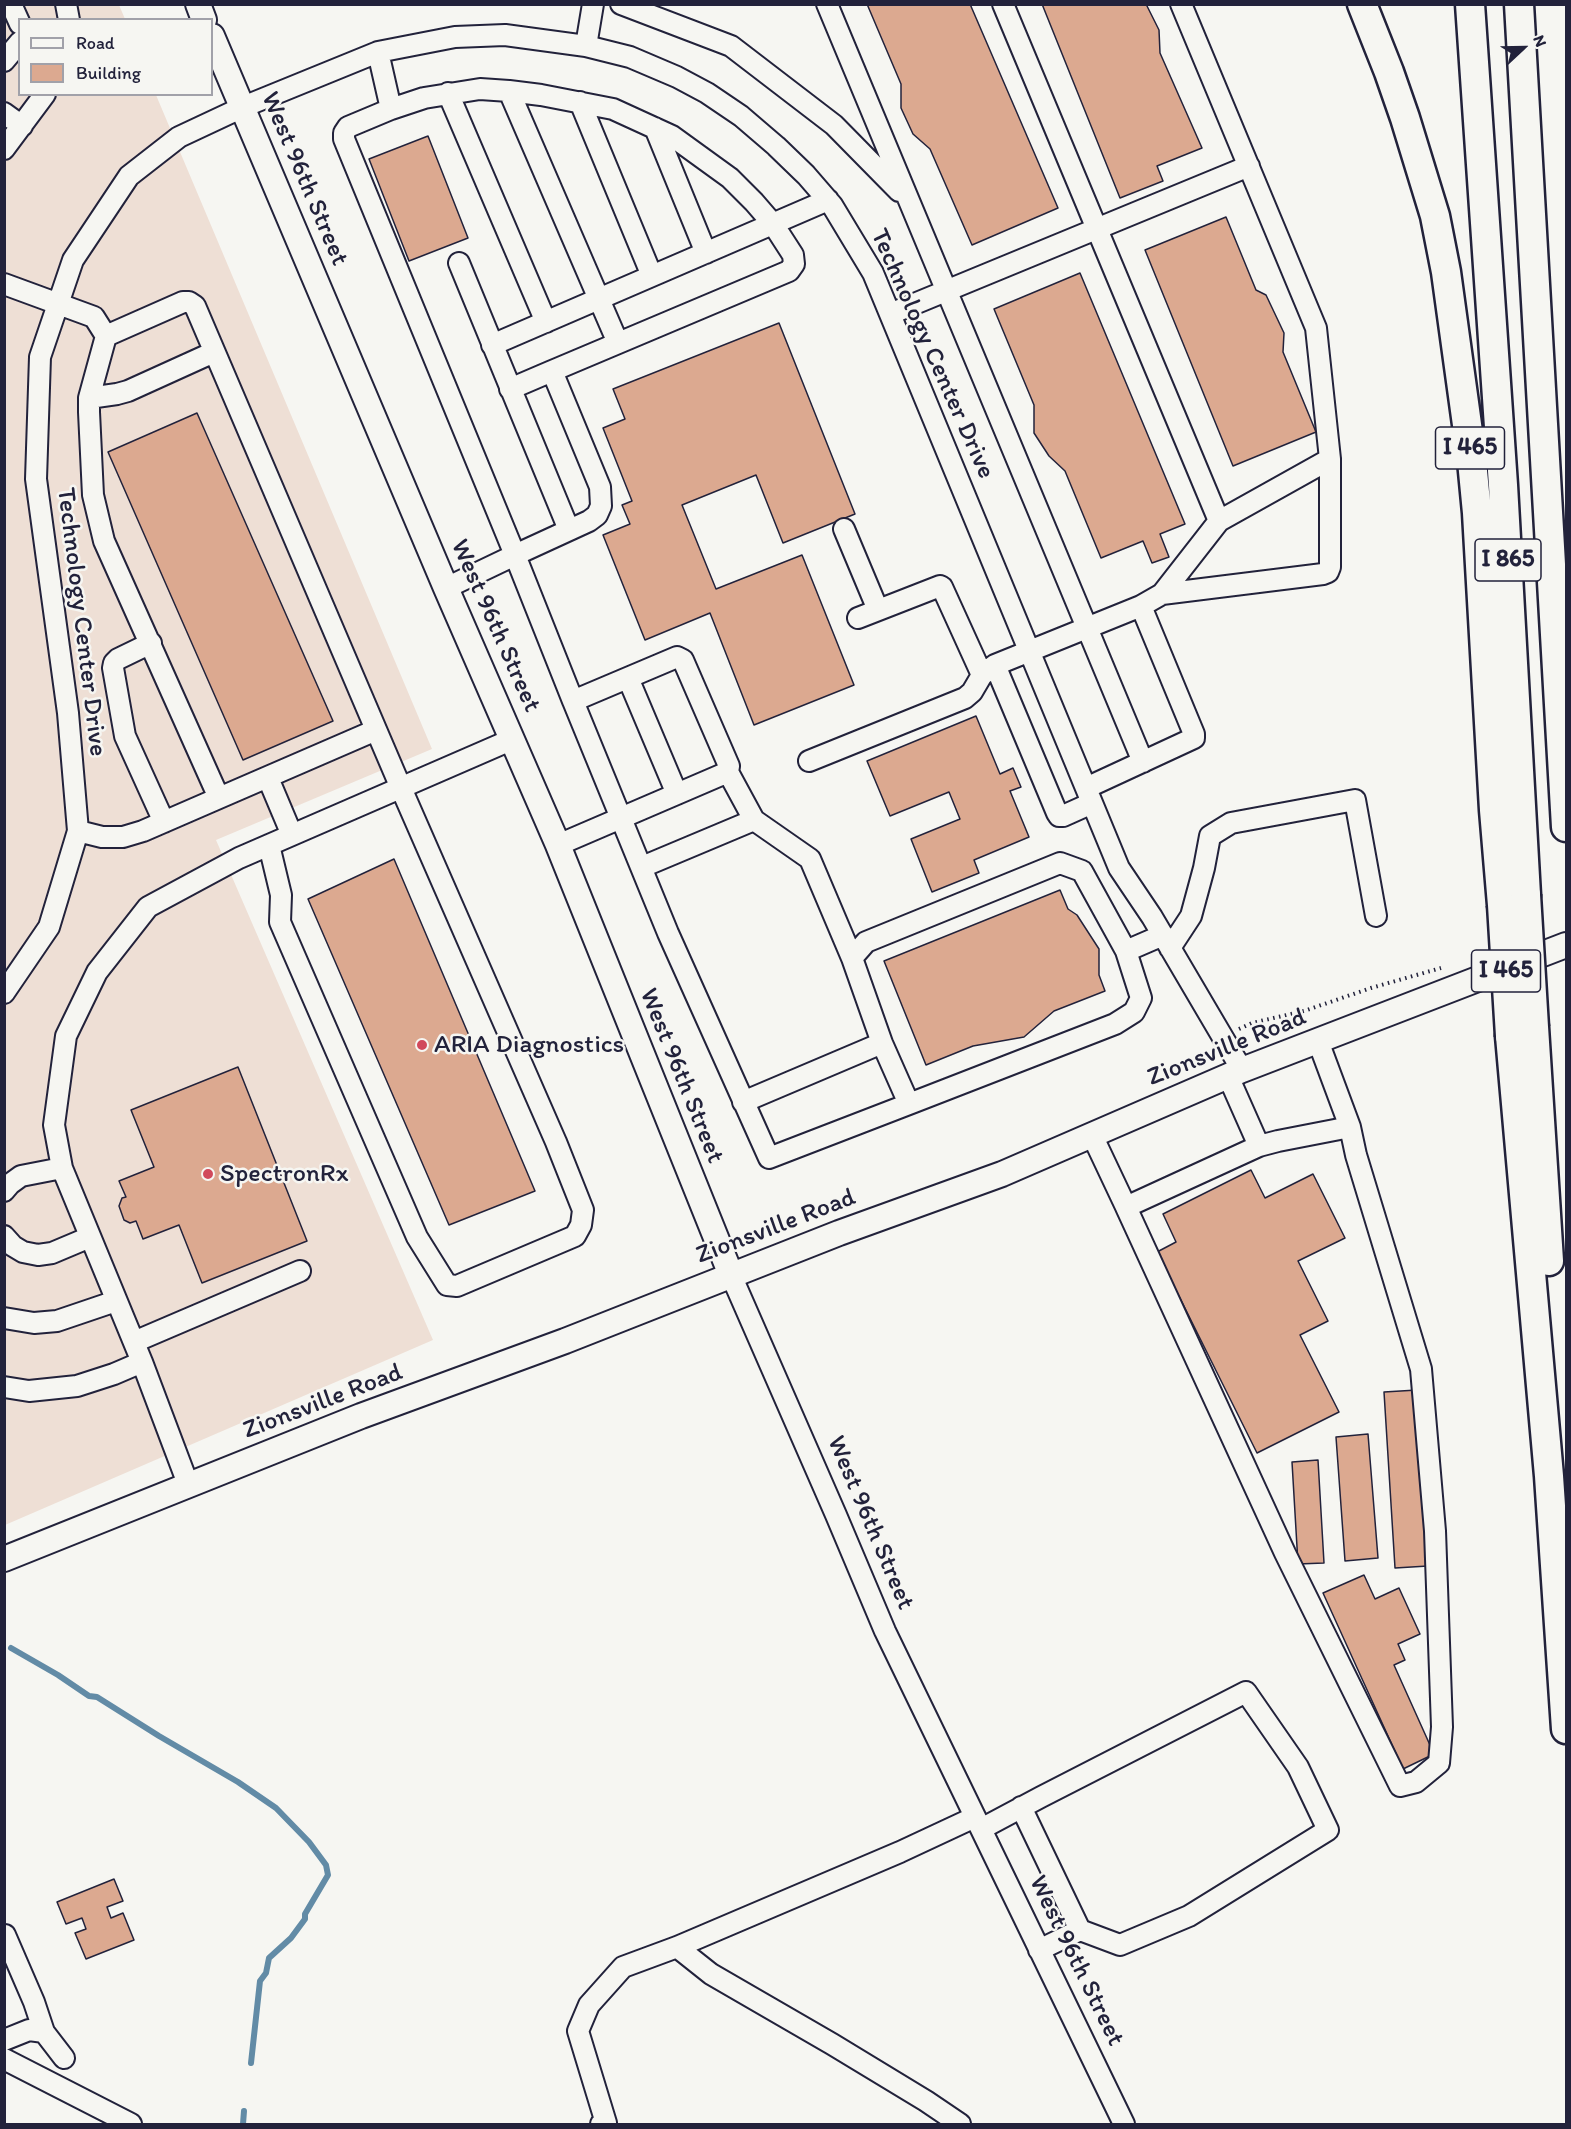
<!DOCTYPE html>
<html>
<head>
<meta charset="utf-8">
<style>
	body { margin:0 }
	#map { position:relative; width:1571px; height:2129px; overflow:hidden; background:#f6f6f2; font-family:Itim,sans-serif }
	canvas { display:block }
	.frame { position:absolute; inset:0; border:6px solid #22223b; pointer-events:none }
	.legend { position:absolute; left:18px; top:18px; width:195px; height:78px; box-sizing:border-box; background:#f6f6f2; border:2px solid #a1a1a9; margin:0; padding:8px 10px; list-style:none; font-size:18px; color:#22223b }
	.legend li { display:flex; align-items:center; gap:12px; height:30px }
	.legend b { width:30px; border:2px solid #a1a1a9 }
	.north { position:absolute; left:1493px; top:18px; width:60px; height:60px; -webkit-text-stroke:4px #f6f6f2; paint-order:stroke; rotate:68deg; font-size:16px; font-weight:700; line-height:24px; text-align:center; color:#22223b }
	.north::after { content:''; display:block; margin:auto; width:21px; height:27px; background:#22223b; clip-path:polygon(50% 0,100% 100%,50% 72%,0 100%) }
</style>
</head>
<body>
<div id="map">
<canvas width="1571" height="2129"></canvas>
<div class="frame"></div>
<ul class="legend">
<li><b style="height:8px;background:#f6f6f2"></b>Road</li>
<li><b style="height:16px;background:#dca990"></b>Building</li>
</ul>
<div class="north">N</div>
</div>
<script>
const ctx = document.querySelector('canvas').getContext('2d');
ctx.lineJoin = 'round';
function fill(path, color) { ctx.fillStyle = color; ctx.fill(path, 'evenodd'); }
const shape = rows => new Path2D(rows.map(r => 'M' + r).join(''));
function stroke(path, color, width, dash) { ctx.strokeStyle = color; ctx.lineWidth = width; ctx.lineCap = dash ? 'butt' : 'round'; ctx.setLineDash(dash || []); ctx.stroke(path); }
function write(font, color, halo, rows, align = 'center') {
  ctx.font = font + ' Itim,sans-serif'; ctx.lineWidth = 5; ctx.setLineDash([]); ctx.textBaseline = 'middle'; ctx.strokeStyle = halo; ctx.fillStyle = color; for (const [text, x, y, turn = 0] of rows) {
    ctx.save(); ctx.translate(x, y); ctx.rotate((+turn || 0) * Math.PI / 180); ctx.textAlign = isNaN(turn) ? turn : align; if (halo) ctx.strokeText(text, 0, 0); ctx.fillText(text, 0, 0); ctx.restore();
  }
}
const built = shape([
	[5,5,119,5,125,19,20,20,20,94,156,95,432,749,216,840,433,1340,5,1525]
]);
const stream = shape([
	[11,1648,58,1675,89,1696,97,1697,159,1736,238,1782,276,1808,309,1842,326,1865,328,1875,305,1914,305,1919,291,1938,269,1958,266,1973,260,1981,251,2063],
	[243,2124,244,2111]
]);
const building = shape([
	[867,4,970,4,1058,208,972,245,930,149,913,134,901,108,901,84,867,4],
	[1042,4,1146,4,1159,30,1160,53,1202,148,1157,166,1163,181,1120,198,1042,4],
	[428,136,468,238,409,261,369,159,428,136],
	[1226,217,1256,290,1266,295,1284,333,1283,352,1316,432,1233,466,1145,250,1226,217],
	[1080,273,1185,524,1160,534,1169,557,1152,563,1143,541,1101,558,1065,471,1049,456,1034,433,1034,405,994,309,1080,273],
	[779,323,855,514,783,543,756,475,682,505,716,589,802,555,854,685,754,725,710,613,645,640,603,535,630,524,622,505,632,501,603,428,625,419,613,389,779,323],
	[197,413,333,721,243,760,108,452,197,413],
	[976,716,1000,774,1013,768,1021,787,1010,791,1029,837,974,860,979,873,932,892,911,839,960,819,949,792,890,816,867,761,976,716],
	[394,859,535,1191,449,1225,308,899,394,859],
	[1060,890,1068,909,1077,915,1099,949,1099,975,1105,991,1054,1011,1024,1037,973,1046,926,1065,884,961,1060,890],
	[238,1067,307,1241,202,1283,179,1225,143,1239,136,1221,130,1223,124,1220,119,1206,122,1198,126,1197,119,1181,154,1167,131,1110,238,1067],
	[1251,1170,1265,1198,1313,1174,1345,1238,1298,1261,1328,1321,1300,1335,1339,1412,1257,1453,1157,1252,1176,1242,1163,1214,1251,1170],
	[1417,1390,1428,1566,1395,1568,1384,1392,1417,1390],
	[1368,1434,1378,1558,1345,1561,1336,1437,1368,1434],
	[1318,1460,1324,1563,1298,1564,1292,1462,1318,1460],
	[1364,1575,1375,1599,1399,1588,1420,1634,1398,1644,1405,1660,1394,1665,1434,1754,1403,1769,1323,1593,1364,1575],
	[114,1879,123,1901,107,1907,111,1918,123,1913,134,1940,86,1959,75,1933,86,1929,82,1918,66,1924,57,1902,114,1879]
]);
const path = shape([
	[1239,1029,1252,1023,1304,1011,1371,988,1441,968]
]);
const minor = shape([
	[11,4,20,24],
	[66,4,69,20],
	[621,4,731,46,834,125,899,191],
	[827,4,1143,762],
	[1003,4,1219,521],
	[586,46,593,4],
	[378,52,391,109],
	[4,61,20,42],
	[448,93,546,322],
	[580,102,652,276],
	[4,113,22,126],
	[655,128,706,253],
	[4,149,45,94],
	[459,263,569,530],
	[4,284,94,317,106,336,89,398,89,412,93,495,104,541,219,798,143,831,123,837,102,837,78,831],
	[890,314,1249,166],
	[106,336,183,302,189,302,195,306,401,788,556,1142,583,1210,581,1225,575,1236,457,1286,447,1285,417,1237,280,922,281,895,269,845],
	[492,345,828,200],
	[510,389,552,371],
	[89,398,117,394,128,391,214,352],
	[844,529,878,610],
	[446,588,515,555,344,139,344,133,348,127,391,109,424,98,480,89,509,91],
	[1162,594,1323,574,1328,572,1330,567,1330,459],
	[858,618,940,586,942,587,982,675],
	[151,643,118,659,114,663,113,668,125,736,164,822],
	[995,665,1057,813,1059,816,1063,816,1092,803],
	[628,678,677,794],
	[573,701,668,933,769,1158,909,1104],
	[809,761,965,698,972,692,982,675,995,665,1141,606,1162,594,1219,521,1330,459,1316,328,1181,4],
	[728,772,754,820,810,859,852,958],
	[268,778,292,835],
	[1086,788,1194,738,1194,734,1141,606],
	[219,798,376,730],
	[558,845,728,772,729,766,683,660,677,657,573,701,515,555,589,521,597,515,601,506,600,487,552,371,789,271,794,264,793,255,773,224,754,202,730,178,672,136,613,109,541,95,509,91,618,343],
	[642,867,754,820],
	[1170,948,1191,916,1204,868,1210,836,1231,823,1355,800,1376,916],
	[1126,951,1141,998,1134,1012,1115,1024,909,1104,882,1043,852,958,866,942,1060,863,1082,871,1126,951,1163,935],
	[4,993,49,927,78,831,68,713,36,479,40,357,73,260,129,176,179,137,243,107,378,52,455,37,505,35,586,46,630,57,677,77,707,93,741,116,776,146,806,175,832,205,873,273,1119,868,1152,917,1242,1070],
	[1228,1076,1259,1146],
	[743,1102,882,1043],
	[1092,1135,1126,1207,1259,1146,1278,1141,1350,1127,1318,1041],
	[4,1191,10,1184,21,1176,62,1168],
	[1126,1207,1285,1553,1400,1786,1416,1782,1439,1763,1442,1727,1435,1531,1421,1369,1356,1155,1350,1127],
	[4,1236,13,1246,23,1252,38,1255,52,1253,90,1237],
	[731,1275,836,1515,885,1631,1124,2124],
	[4,1318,34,1323,57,1321,116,1301],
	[134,1342,300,1271],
	[4,1387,29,1391,77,1386,114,1374,142,1362],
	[188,1484,142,1362,62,1168,54,1125,66,1036,97,972,148,907,239,858,513,739],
	[981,1829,1041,1797,1246,1692,1298,1767,1328,1830,1189,1916,1120,1945,1080,1930,1021,1807],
	[5,1935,34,2002,44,2032],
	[677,1947,711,1974,832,2044,926,2101,960,2124],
	[1039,1950,1080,1930],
	[4,2040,29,2030,44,2032,64,2058],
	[4,2059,131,2124],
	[601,2124,606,2123,578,2031,589,2005,623,1967,677,1947,900,1852,975,1817]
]);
const major = shape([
	[198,4,204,20],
	[212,36,446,588,558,845,731,1275],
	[4,1559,361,1416,565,1341,839,1233,1002,1174,1242,1070,1566,945]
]);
const highway = shape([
	[1362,4,1389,72,1405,118,1435,216,1446,272,1472,461,1477,513,1494,810,1502,905],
	[1470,4,1503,485,1526,895],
	[1519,4,1566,827],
	[1534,1027,1549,1261],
	[1510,1036,1549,1476,1566,1729]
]);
const highwayBridge = shape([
	[1526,895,1534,1027],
	[1502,905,1510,1036]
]);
const markers = [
	[422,1045,6,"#d1495b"],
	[208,1174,6,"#d1495b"]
];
const shields = [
	[1470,448,69],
	[1508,560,66],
	[1506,971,69]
];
const shieldNames = [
	["I 465",1470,448],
	["I 865",1508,560],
	["I 465",1506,971]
];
const streetNames = [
	["West 96th Street",304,179,67],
	["Technology Center Drive",932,354,66],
	["Technology Center Drive",81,622,83],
	["West 96th Street",495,626,66],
	["Zionsville Road",1227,1048,-22],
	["West 96th Street",681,1076,68],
	["Zionsville Road",776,1227,-21],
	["Zionsville Road",323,1402,-21],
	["West 96th Street",870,1523,67],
	["West 96th Street",1076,1961,64]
];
const poiNames = [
	["ARIA Diagnostics",434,1045],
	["SpectronRx",220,1174]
];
fill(built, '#eedfd5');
stroke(stream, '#628ba6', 6);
fill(building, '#dca990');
stroke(building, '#22223b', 1.5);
stroke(minor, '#22223b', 24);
stroke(major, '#22223b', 28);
stroke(highway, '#22223b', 33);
stroke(path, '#22223b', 4, [1.5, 4.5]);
stroke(minor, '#f6f6f2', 20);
stroke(major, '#f6f6f2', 24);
stroke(highway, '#f6f6f2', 28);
stroke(highwayBridge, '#22223b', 33, []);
stroke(highwayBridge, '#f6f6f2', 28);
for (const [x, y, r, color] of markers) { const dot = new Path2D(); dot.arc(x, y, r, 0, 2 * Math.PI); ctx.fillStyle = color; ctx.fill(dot); stroke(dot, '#f6f6f2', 2); }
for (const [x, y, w] of shields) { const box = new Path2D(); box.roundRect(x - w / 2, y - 21, w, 42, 4.5); ctx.fillStyle = '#f6f6f2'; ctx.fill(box); stroke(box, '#22223b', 1.5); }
write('bold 24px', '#22223b', null, shieldNames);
write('26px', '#22223b', '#f6f6f2', streetNames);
write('26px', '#22223b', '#f6f6f2', poiNames, 'left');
</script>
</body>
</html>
